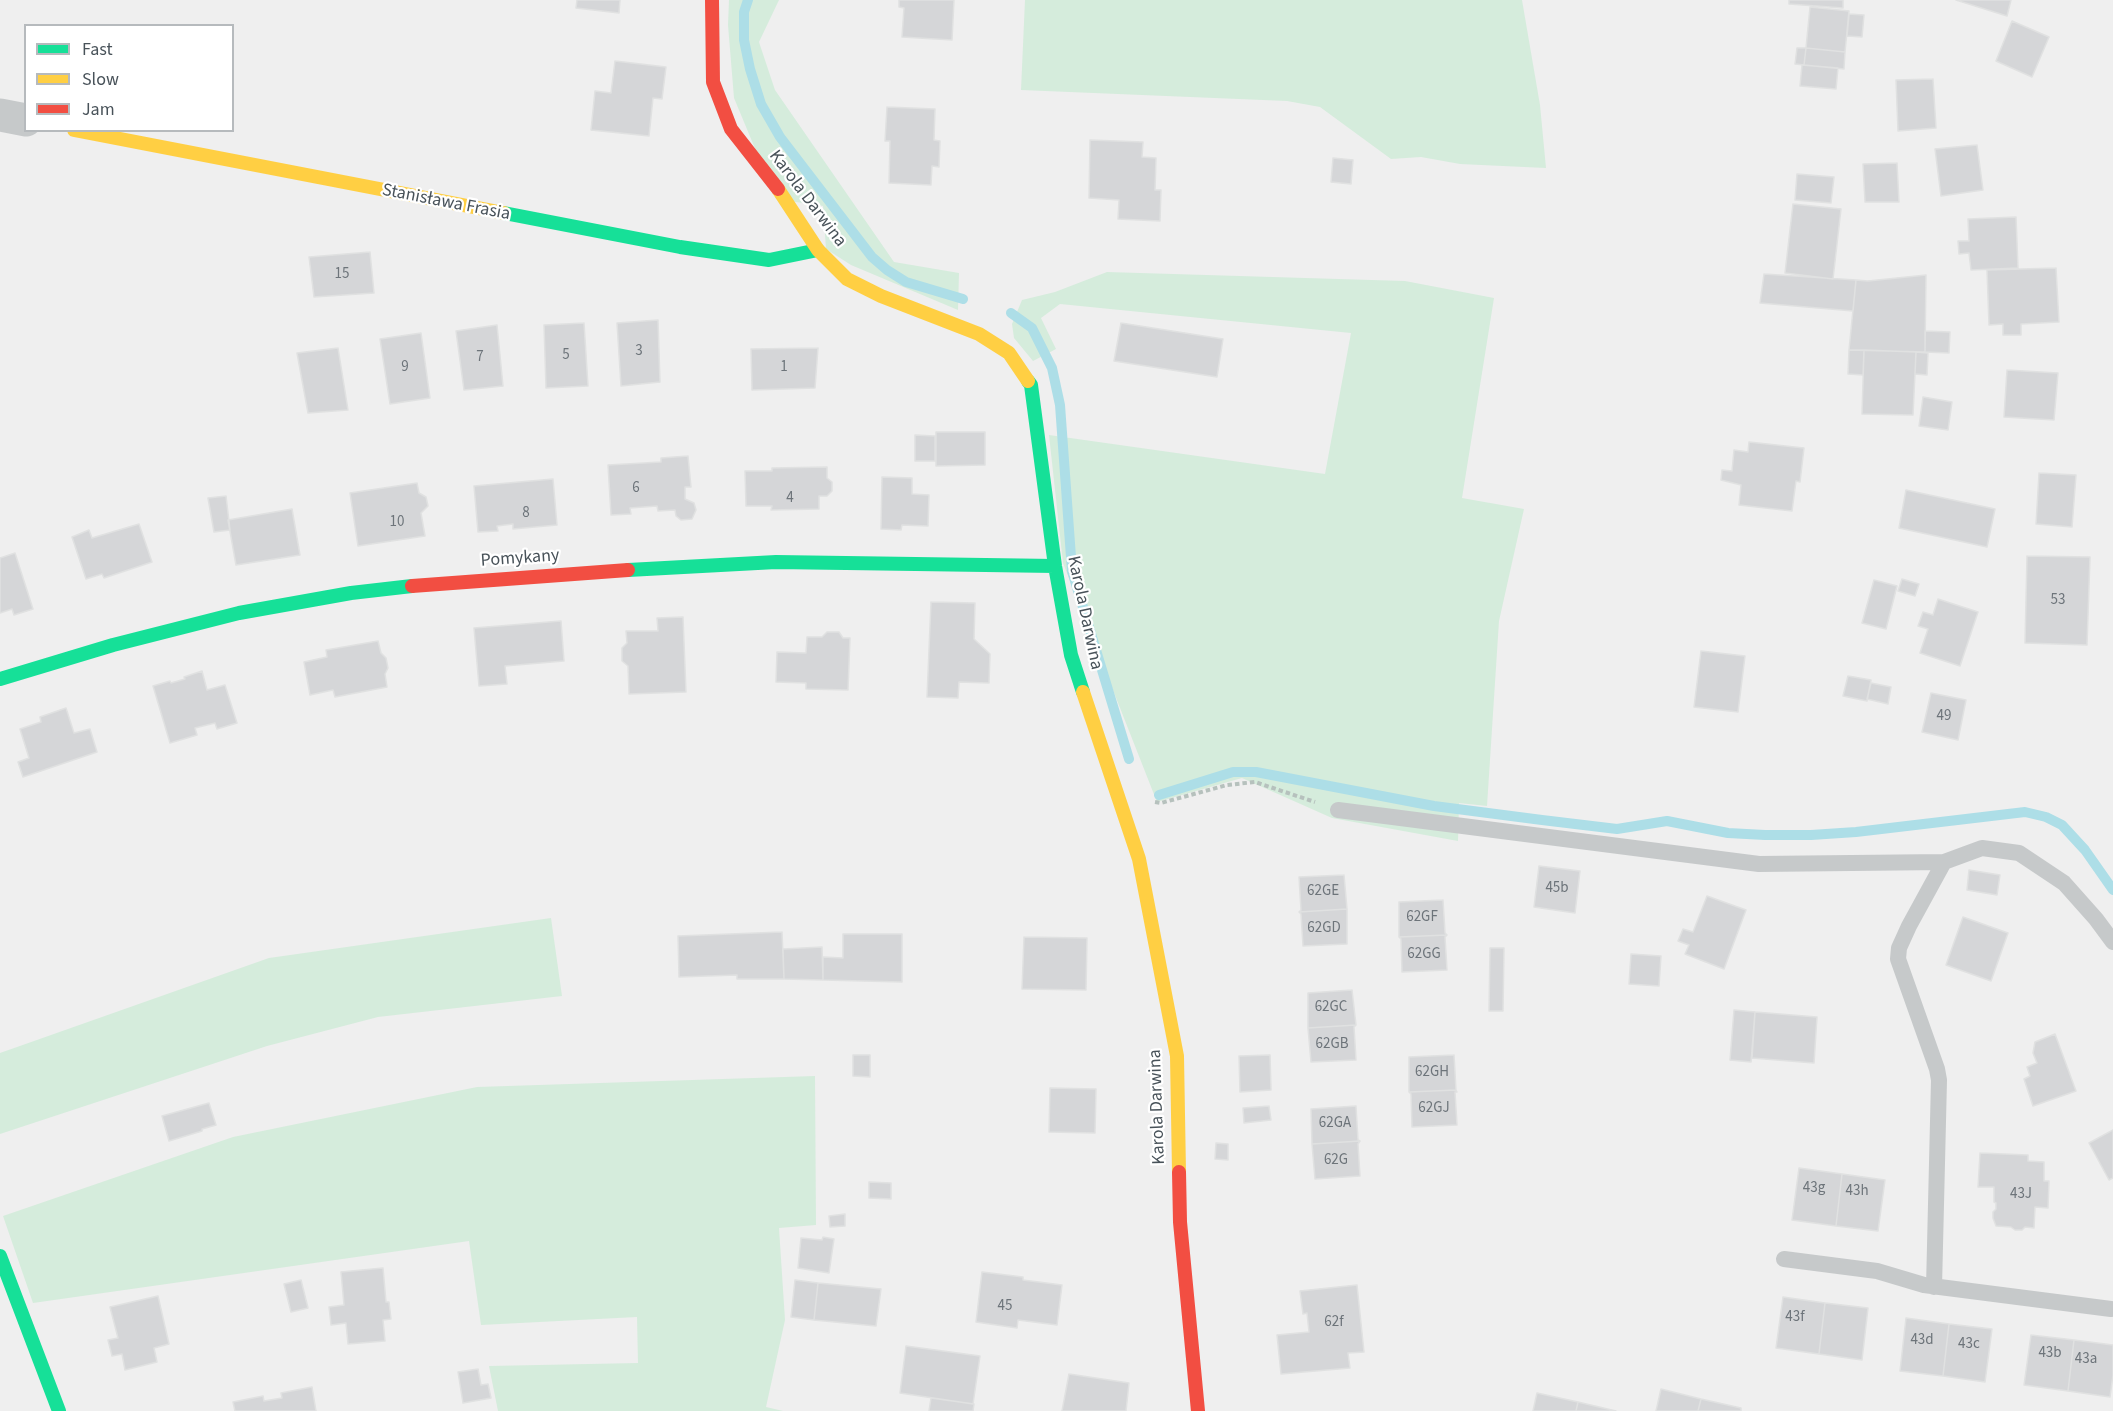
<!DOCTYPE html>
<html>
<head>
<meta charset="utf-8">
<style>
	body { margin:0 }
	#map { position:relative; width:2113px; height:1411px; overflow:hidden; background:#efefef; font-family:"Source Sans 3",sans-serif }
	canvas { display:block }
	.legend { position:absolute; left:24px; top:24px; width:210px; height:108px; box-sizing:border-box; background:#fff; border:2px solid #b6babd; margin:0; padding:8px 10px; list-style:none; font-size:18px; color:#485259 }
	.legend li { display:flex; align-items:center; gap:12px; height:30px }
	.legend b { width:30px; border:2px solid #b6babd }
</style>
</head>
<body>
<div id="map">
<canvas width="2113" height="1411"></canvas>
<ul class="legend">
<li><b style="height:8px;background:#16e098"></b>Fast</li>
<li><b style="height:8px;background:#ffcf43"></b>Slow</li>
<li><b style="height:8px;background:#f24e42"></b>Jam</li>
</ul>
</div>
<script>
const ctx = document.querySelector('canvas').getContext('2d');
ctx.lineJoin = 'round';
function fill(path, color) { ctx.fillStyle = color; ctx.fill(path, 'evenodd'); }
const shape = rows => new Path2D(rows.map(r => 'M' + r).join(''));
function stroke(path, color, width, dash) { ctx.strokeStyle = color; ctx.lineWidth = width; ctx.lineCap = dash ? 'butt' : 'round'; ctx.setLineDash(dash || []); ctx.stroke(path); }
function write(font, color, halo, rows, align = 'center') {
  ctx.font = font + ' "Source Sans 3",sans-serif'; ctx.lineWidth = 4.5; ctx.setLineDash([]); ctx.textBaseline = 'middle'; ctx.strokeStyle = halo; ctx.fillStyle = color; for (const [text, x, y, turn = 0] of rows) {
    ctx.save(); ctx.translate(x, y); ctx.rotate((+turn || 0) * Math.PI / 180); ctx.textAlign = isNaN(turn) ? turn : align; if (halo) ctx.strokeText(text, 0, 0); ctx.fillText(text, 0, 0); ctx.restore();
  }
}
const green = shape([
	[729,0,779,0,759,42,775,90,894,262,959,273,958,310,851,265,826,249,823,206,776,199,734,98,728,25],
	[1025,0,1522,0,1540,105,1546,168,1460,164,1421,157,1391,159,1320,107,1287,101,1021,90],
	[1107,272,1405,281,1494,298,1462,498,1524,509,1499,621,1487,806,1459,803,1458,841,1332,818,1242,778,1157,802,1063,563,1049,435,1325,474,1351,333,1060,304,1041,318,1056,349,1033,361,1014,338,1012,324,1022,300,1055,292],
	[551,918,562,996,378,1017,267,1046,0,1134,0,1053,269,958],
	[815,1076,816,1225,779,1228,785,1320,766,1407,783,1411,498,1411,489,1366,638,1363,637,1317,481,1325,469,1241,33,1303,3,1216,233,1137,477,1087]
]);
const stream = shape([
	[748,0,744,12,744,40,750,69,761,104,780,137,872,257,887,270,906,282,963,299],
	[1011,313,1032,328,1052,368,1060,405,1072,571,1129,759],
	[1159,795,1233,772,1256,772,1434,806,1542,820,1617,829,1667,821,1728,833,1765,835,1811,835,1856,832,2025,812,2046,817,2062,825,2085,850,2113,890]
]);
const building = shape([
	[577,0,620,0,619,13,576,8,577,0],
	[899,0,954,0,952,40,902,37,904,8,899,7,899,0],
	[1789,0,1843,0,1843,8,1789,4,1789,0],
	[1956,0,2011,0,2007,16,1956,0],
	[1810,7,1849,11,1845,52,1806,48,1810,7],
	[1849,14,1864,15,1862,37,1847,36,1849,14],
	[2012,21,2049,37,2032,77,1996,61,2012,21],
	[1797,48,1806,48,1804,65,1795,64,1797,48],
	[1806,48,1845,52,1844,69,1804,65,1806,48],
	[615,61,666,67,662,99,653,98,649,136,591,130,595,91,611,93,615,61],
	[1802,65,1838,68,1836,89,1800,86,1802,65],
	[1933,79,1936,128,1898,131,1896,80,1933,79],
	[887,107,935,109,934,140,940,141,939,167,932,166,931,185,889,183,890,141,885,141,887,107],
	[1090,140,1143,142,1142,157,1156,158,1155,190,1161,190,1160,221,1118,219,1119,200,1089,198,1090,140],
	[1977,145,1983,190,1941,196,1935,149,1977,145],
	[1333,158,1353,160,1351,184,1331,182,1333,158],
	[1897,163,1899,202,1865,202,1863,164,1897,163],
	[1797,174,1834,177,1831,203,1795,200,1797,174],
	[1793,204,1841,209,1833,279,1785,273,1793,204],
	[2016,217,2018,268,1971,270,1969,253,1959,254,1958,241,1969,241,1968,219,2016,217],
	[370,252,374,293,314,297,309,257,370,252],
	[2056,268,2059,322,2021,324,2021,335,2003,335,2003,324,1989,325,1987,270,2056,268],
	[1764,274,1856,280,1853,311,1760,303,1764,274],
	[1926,275,1925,352,1849,350,1856,280,1868,281,1926,275],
	[658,320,660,382,621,386,617,323,658,320],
	[584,323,588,386,546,388,544,325,584,323],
	[1121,323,1223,339,1217,377,1114,361,1121,323],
	[497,325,503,386,464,390,456,331,497,325],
	[1925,331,1950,332,1949,353,1925,352,1925,331],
	[421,333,430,398,390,404,380,339,421,333],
	[338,348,348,410,308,413,297,353,338,348],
	[818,348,815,388,752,390,751,349,818,348],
	[1849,350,1864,350,1863,375,1848,374,1849,350],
	[1864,350,1916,352,1913,415,1862,414,1864,350],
	[1916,352,1928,353,1927,375,1915,374,1916,352],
	[2007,370,2058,373,2054,420,2004,417,2007,370],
	[1923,397,1952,402,1948,430,1919,426,1923,397],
	[936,432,985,432,985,465,936,466,936,432],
	[915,435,935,436,935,461,915,461,915,435],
	[1749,442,1804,448,1800,482,1796,481,1792,511,1739,505,1741,485,1721,480,1722,470,1732,471,1734,450,1748,452,1749,442],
	[688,456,691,487,685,487,685,499,694,503,696,510,692,519,681,520,676,516,675,510,658,511,657,506,630,508,631,514,611,515,608,465,661,462,661,458,688,456],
	[827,467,827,478,832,482,832,491,827,496,819,496,819,509,771,510,772,506,746,506,745,471,772,471,772,468,827,467],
	[2039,473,2076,475,2072,527,2036,524,2039,473],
	[882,477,912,478,912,494,929,495,928,526,902,525,901,530,881,529,882,477],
	[553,479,557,525,513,529,513,524,497,526,498,531,478,532,474,486,553,479],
	[417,483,419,493,426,497,428,506,421,513,425,536,358,546,350,493,417,483],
	[1906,490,1995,509,1987,547,1899,528,1906,490],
	[226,496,230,530,214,532,208,498,226,496],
	[292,509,300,555,236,565,228,520,292,509],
	[139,524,152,562,104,578,102,574,86,579,72,537,89,530,92,538,139,524],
	[15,553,33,609,14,615,12,609,0,613,0,558,15,553],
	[2027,556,2090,557,2087,645,2025,643,2027,556],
	[1902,579,1919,584,1915,596,1898,591,1902,579],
	[1874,580,1897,586,1886,629,1862,623,1874,580],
	[1938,599,1978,612,1960,666,1920,653,1928,629,1918,626,1923,612,1933,615,1938,599],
	[931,602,975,603,974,639,990,654,989,683,959,682,958,698,927,697,931,602],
	[683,617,686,692,629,694,628,666,622,661,622,648,627,643,626,631,658,631,657,618,683,617],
	[561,621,564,661,505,666,507,684,479,686,474,628,561,621],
	[827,632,839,632,843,638,850,638,848,690,806,689,806,683,776,682,777,652,806,653,807,637,822,637,827,632],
	[378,641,381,653,386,658,388,668,385,674,387,687,335,697,333,690,310,695,304,662,327,657,326,650,378,641],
	[1701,651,1745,656,1738,712,1694,707,1701,651],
	[202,671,207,690,225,685,237,723,217,729,215,723,195,728,197,735,170,743,153,686,170,681,171,683,185,679,184,677,202,671],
	[1848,676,1871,680,1867,701,1843,696,1848,676],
	[1871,683,1891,687,1888,704,1867,699,1871,683],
	[1931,693,1966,700,1958,740,1922,732,1931,693],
	[66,708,74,733,90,729,97,752,23,777,18,762,29,758,20,729,41,722,40,717,66,708],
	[1539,866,1580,871,1575,913,1534,907,1539,866],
	[1969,870,2000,875,1997,895,1967,890,1969,870],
	[1344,875,1347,909,1299,912,1301,910,1299,877,1344,875],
	[1707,896,1746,910,1724,969,1685,954,1689,945,1678,941,1683,929,1693,932,1707,896],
	[1443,900,1445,933,1447,935,1399,937,1399,902,1443,900],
	[1347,909,1347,944,1303,946,1301,914,1299,912,1347,909],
	[1963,917,2008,933,1991,981,1946,965,1963,917],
	[782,932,784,979,737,979,737,975,679,977,678,936,782,932],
	[843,934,902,934,902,982,823,980,823,957,843,958,843,934],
	[1447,935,1445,937,1447,970,1402,972,1401,939,1399,937,1447,935],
	[1024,937,1087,938,1086,990,1022,989,1024,937],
	[822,947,823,980,784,979,783,949,822,947],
	[1490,948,1504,948,1503,1011,1489,1011,1490,948],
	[1631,954,1661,956,1659,986,1629,984,1631,954],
	[1352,990,1356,1025,1308,1028,1308,993,1352,990],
	[1734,1010,1755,1012,1751,1062,1730,1060,1734,1010],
	[1755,1012,1817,1017,1814,1063,1752,1058,1755,1012],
	[1356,1025,1354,1027,1356,1060,1311,1062,1308,1028,1356,1025],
	[2055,1034,2076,1091,2033,1106,2024,1079,2030,1076,2027,1067,2037,1063,2033,1053,2035,1042,2055,1034],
	[853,1055,870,1055,870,1077,853,1076,853,1055],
	[1270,1055,1271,1090,1240,1092,1239,1056,1270,1055],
	[1454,1055,1456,1090,1409,1092,1409,1057,1454,1055],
	[1050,1088,1096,1089,1095,1133,1049,1132,1050,1088],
	[1456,1090,1457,1092,1455,1092,1457,1125,1412,1127,1411,1094,1409,1092,1456,1090],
	[209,1103,216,1125,202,1129,202,1131,169,1141,162,1116,209,1103],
	[1269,1106,1271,1120,1244,1123,1243,1108,1269,1106],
	[1356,1106,1358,1140,1360,1141,1312,1144,1311,1109,1356,1106],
	[2113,1130,2113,1178,2109,1180,2089,1143,2113,1130],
	[1360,1141,1358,1144,1360,1176,1315,1179,1312,1144,1360,1141],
	[1216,1143,1228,1144,1228,1160,1215,1159,1216,1143],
	[1980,1153,2028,1155,2028,1161,2044,1162,2044,1181,2049,1181,2048,1208,2035,1207,2034,1228,2025,1227,2022,1230,2015,1230,2011,1227,1996,1226,1993,1218,1993,1212,1996,1209,1996,1203,1994,1202,1994,1187,1978,1187,1980,1153],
	[1799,1168,1842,1174,1836,1226,1792,1220,1799,1168],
	[1842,1174,1885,1180,1878,1231,1836,1226,1842,1174],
	[869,1182,891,1183,891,1199,869,1198,869,1182],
	[845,1214,845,1226,830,1227,829,1216,845,1214],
	[823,1237,834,1239,829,1273,798,1268,801,1238,822,1240,823,1237],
	[383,1268,386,1302,389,1302,391,1319,383,1320,385,1341,348,1344,346,1323,331,1325,329,1307,344,1305,341,1272,383,1268],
	[982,1272,1023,1277,1023,1280,1062,1285,1057,1325,1018,1320,1017,1328,976,1322,982,1272],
	[301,1280,308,1308,291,1312,284,1284,301,1280],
	[795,1280,818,1283,814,1320,791,1317,795,1280],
	[818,1283,881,1289,876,1326,814,1320,818,1283],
	[1357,1285,1364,1352,1348,1353,1350,1368,1281,1374,1277,1335,1309,1332,1307,1313,1303,1314,1300,1291,1357,1285],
	[158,1296,169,1344,154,1348,157,1362,125,1370,122,1354,112,1356,108,1340,118,1338,110,1307,158,1296],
	[1783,1297,1825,1303,1819,1354,1776,1348,1783,1297],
	[1825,1303,1868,1308,1862,1360,1819,1354,1825,1303],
	[1906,1318,1949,1324,1943,1376,1900,1371,1906,1318],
	[1949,1324,1992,1329,1985,1382,1943,1376,1949,1324],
	[2031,1335,2074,1340,2068,1391,2024,1385,2031,1335],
	[2074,1340,2113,1345,2113,1375,2110,1397,2068,1391,2074,1340],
	[906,1346,980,1356,973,1404,900,1393,906,1346],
	[478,1369,481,1385,488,1384,491,1398,463,1403,458,1372,478,1369],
	[1069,1374,1129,1383,1126,1411,1062,1411,1069,1374],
	[312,1387,316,1411,235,1411,233,1402,263,1396,264,1401,282,1398,281,1393,312,1387],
	[1661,1389,1701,1399,1698,1411,1656,1411,1661,1389],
	[1537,1393,1578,1402,1576,1411,1533,1411,1537,1393],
	[931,1398,974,1404,973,1411,929,1411,931,1398],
	[1701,1399,1741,1408,1741,1411,1698,1411,1701,1399],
	[1578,1402,1616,1411,1576,1411,1578,1402]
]);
const path = shape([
	[1155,802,1161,803,1227,785,1255,782,1315,802]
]);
const lane = shape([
	[1338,810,1759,864,1944,862],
	[1784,1259,1877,1271,1924,1285,2111,1309],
	[1934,1287,1939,1080,1937,1069,1898,959,1899,948,1909,926,1944,862,1982,848,2019,853,2064,883,2096,919,2113,942]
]);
const street = shape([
	[0,115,26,120]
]);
const fast = shape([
	[504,213,680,247,769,260,818,250],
	[1028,381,1031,385,1055,566,1071,655,1083,692],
	[628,570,776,562,1055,566],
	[0,679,113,645,239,613,351,593,412,586],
	[0,1256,59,1411]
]);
const slow = shape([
	[74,130,504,213],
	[778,189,818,250,847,279,881,296,979,334,1009,353,1028,381],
	[1083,692,1139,859,1177,1056,1179,1172]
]);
const jam = shape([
	[712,0,713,82,731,129,778,189],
	[412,586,628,570],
	[1179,1172,1180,1222,1198,1411]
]);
const numberNames = [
	["15",342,275],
	["3",639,352],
	["5",566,356],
	["7",480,358],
	["9",405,368],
	["1",784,368],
	["6",636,489],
	["4",790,499],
	["8",526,514],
	["10",397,523],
	["53",2058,601],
	["49",1944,717],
	["45b",1557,889],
	["62GE",1323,892],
	["62GF",1422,918],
	["62GD",1324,929],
	["62GG",1424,955],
	["62GC",1331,1008],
	["62GB",1332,1045],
	["62GH",1432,1073],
	["62GJ",1434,1109],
	["62GA",1335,1124],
	["62G",1336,1161],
	["43g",1814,1189],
	["43h",1857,1192],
	["43J",2021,1195],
	["45",1005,1307],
	["43f",1795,1318],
	["62f",1334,1323],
	["43d",1922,1341],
	["43c",1969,1345],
	["43b",2050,1354],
	["43a",2086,1360]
];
const streetNames = [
	["Karola Darwina",807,199,53],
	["Stanisława Frasia",446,203,11],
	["Pomykany",520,559,-4],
	["Karola Darwina",1084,613,78],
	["Karola Darwina",1158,1107,-92]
];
fill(green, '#d5ecdc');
stroke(stream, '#addee7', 10);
fill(building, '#d5d6d8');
stroke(building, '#e0e1e1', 1.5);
stroke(path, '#b6c1bd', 4, [4.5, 3]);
stroke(lane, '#c6c9ca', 16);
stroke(street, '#c6c9ca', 33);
stroke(fast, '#16e098', 14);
stroke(slow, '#ffcf43', 14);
stroke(jam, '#f24e42', 14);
write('15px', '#6d747a', null, numberNames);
write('18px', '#485259', '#fff', streetNames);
</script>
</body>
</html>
